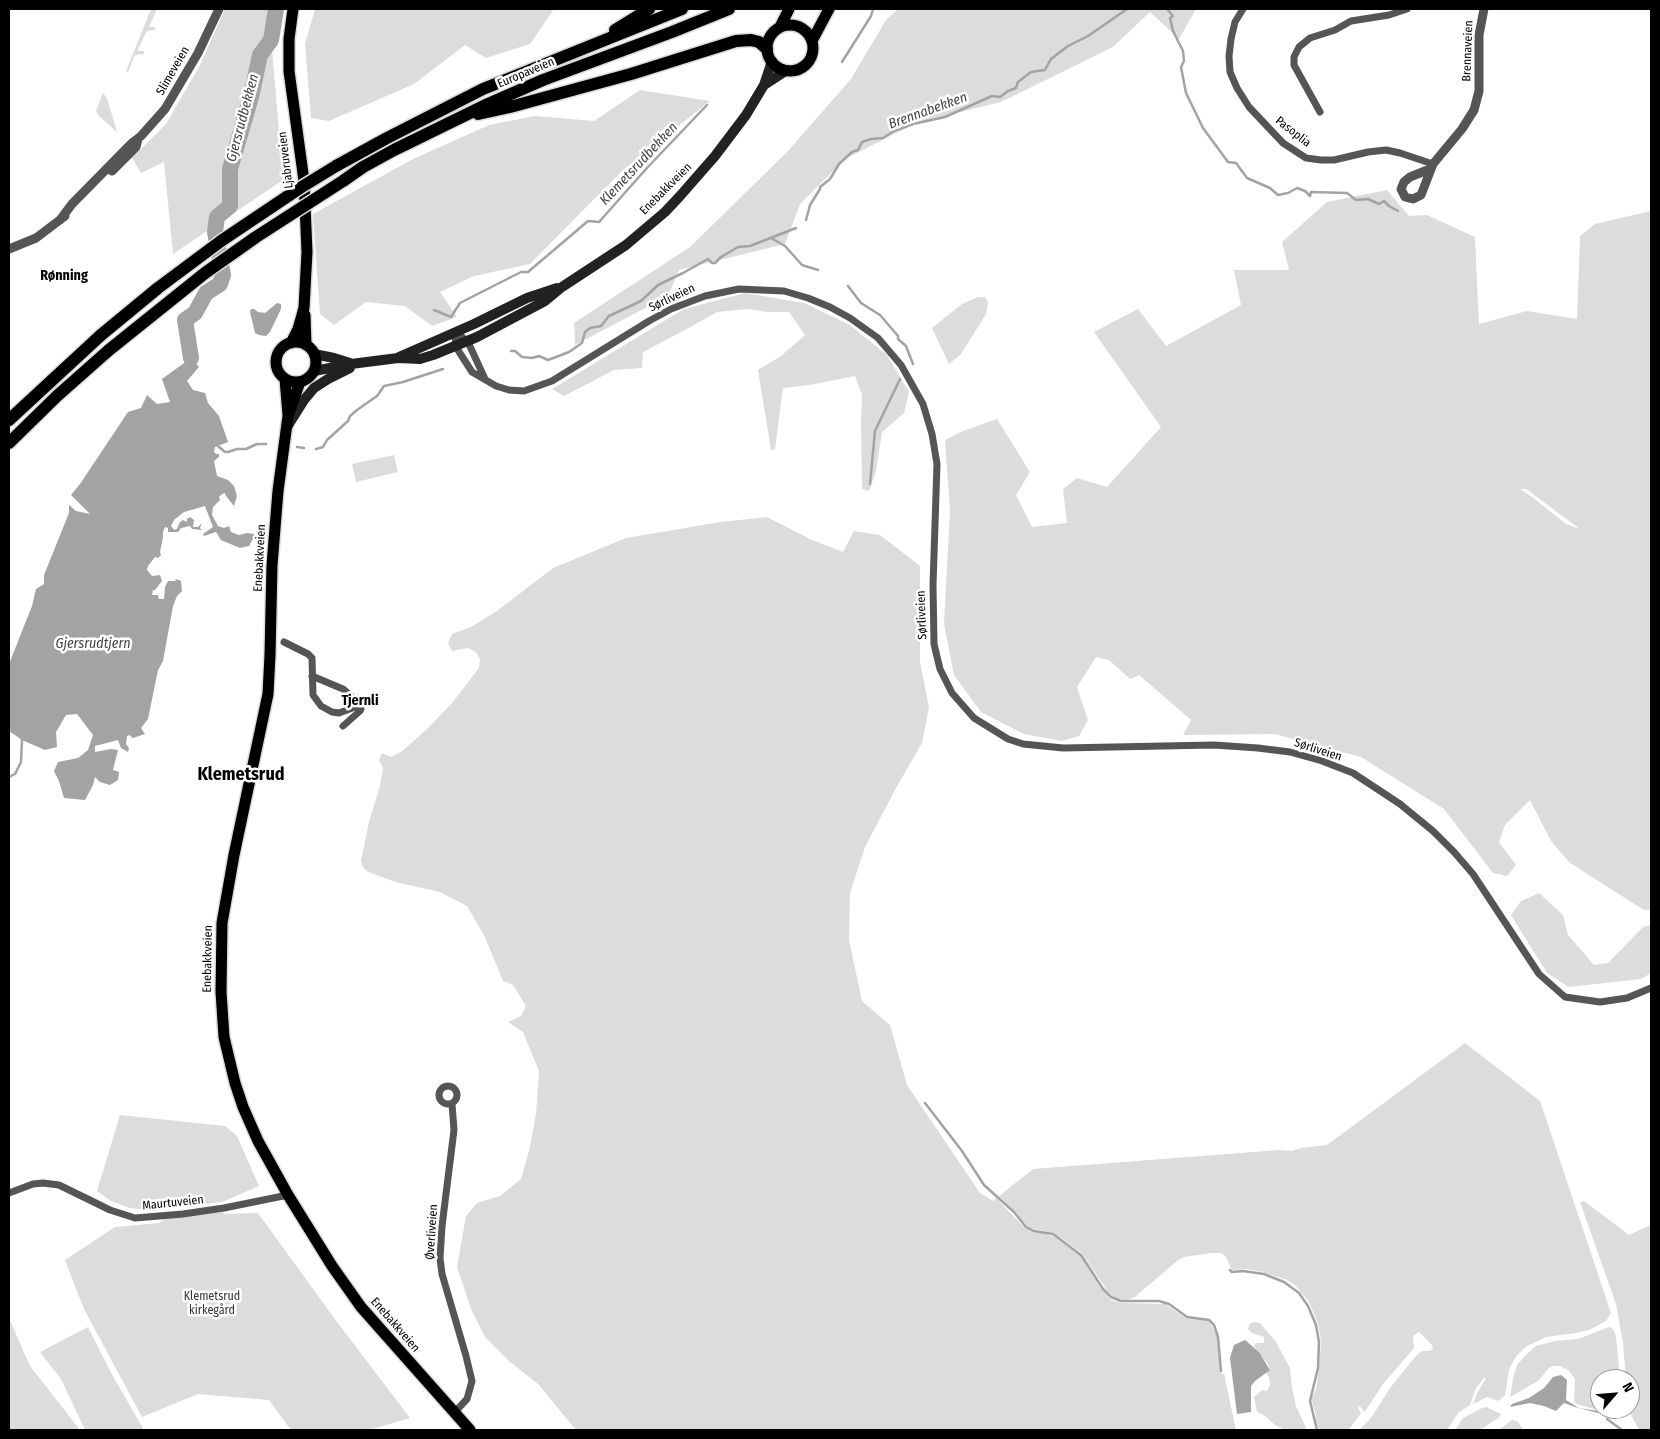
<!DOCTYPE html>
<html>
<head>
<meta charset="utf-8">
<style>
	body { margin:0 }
	#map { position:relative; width:1660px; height:1439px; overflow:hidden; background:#fff; font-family:"Fira Sans Condensed",sans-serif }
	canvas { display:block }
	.frame { position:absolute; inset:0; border:10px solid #000; pointer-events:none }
	.north { position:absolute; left:1590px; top:1369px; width:50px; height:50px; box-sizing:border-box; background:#fff; border:1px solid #999; border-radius:50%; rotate:63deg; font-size:14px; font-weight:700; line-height:20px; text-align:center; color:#000 }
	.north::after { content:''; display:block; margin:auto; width:18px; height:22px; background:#000; clip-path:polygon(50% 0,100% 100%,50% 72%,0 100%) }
</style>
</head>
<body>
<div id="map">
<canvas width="1660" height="1439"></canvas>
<div class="frame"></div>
<div class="north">N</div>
</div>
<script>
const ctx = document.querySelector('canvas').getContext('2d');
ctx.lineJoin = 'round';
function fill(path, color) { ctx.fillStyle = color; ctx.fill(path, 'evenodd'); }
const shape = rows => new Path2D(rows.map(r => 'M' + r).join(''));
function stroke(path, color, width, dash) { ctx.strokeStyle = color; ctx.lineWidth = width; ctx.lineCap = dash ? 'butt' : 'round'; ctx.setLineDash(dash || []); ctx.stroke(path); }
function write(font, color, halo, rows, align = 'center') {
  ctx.font = font + ' "Fira Sans Condensed",sans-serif'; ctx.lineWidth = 5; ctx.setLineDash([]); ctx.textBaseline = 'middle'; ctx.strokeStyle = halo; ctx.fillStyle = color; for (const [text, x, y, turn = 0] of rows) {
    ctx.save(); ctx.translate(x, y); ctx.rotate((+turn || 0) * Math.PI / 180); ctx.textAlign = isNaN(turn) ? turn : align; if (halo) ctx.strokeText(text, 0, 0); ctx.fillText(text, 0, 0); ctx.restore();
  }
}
const green = shape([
	[151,9,157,9,149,27,155,27,155,30,147,31,137,51,144,51,144,54,135,55,128,72,126,71],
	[225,9,280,9,271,37,283,180,173,254,164,162,141,173,132,158,166,124,199,67],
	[315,9,554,9,530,44,486,58,465,45,414,84,329,121,311,118,305,44],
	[898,9,1196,9,1179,39,1150,12,1113,47,1001,102,916,123,845,159,800,204,785,244,679,270,668,296,575,345,574,323,690,247,788,151,851,79,886,20],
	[640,90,710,101,623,170,530,264,474,276,440,292,457,317,432,326,405,306,366,302,334,325,320,314,313,214,413,159,489,125,535,116,594,121],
	[103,93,107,98,117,132,99,116,96,111],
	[1387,190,1409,216,1427,215,1475,237,1479,324,1527,311,1577,319,1580,236,1595,224,1651,211,1651,910,1644,910,1570,863,1551,841,1530,800,1505,825,1499,842,1516,865,1507,876,1493,873,1444,809,1361,757,1275,734,1183,735,1191,720,1139,675,1130,679,1109,660,1096,657,1077,687,1088,720,1079,736,1062,741,1024,734,981,712,954,675,944,624,950,510,945,440,963,431,997,419,1030,472,1016,495,1032,527,1067,523,1063,489,1077,478,1107,487,1161,427,1094,332,1138,309,1166,346,1241,305,1234,270,1289,270,1282,242,1327,202],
	[1520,489,1526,489,1580,529,1566,524,1532,497],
	[745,293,804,303,850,325,887,355,909,392,904,413,882,432,876,471,869,491,862,489,861,424,862,395,855,376,810,385,783,388,775,449,771,450,758,370,781,356,805,335,789,312,767,312,749,309,717,312,685,330,643,352,642,368,614,370,564,396,552,389,684,309],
	[978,297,985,297,988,302,986,314,961,354,949,364,932,328,962,304],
	[394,455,398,472,356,482,352,464],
	[767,517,810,539,843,552,854,531,880,535,920,566,920,662,929,707,922,743,896,788,865,847,850,893,849,940,862,1001,890,1025,907,1085,980,1193,993,1201,996,1198,1025,1228,1053,1236,1080,1255,1099,1286,1111,1300,1121,1303,1165,1304,1187,1319,1206,1320,1210,1323,1217,1336,1220,1370,1222,1374,1224,1374,1236,1430,576,1430,538,1384,509,1361,485,1337,471,1309,457,1267,466,1216,477,1203,500,1196,521,1179,530,1147,536,1114,539,1071,523,1032,508,1022,521,1016,526,1006,513,985,503,981,485,937,467,906,440,892,396,882,368,872,363,867,361,861,369,822,380,786,383,768,379,760,382,753,391,757,401,752,427,729,452,703,479,668,480,659,476,652,468,648,452,651,448,643,452,634,471,627,497,611,553,568,626,538,721,522],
	[1539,893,1563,915,1568,935,1594,965,1608,963,1643,927,1651,925,1651,973,1641,979,1569,987,1547,973,1511,915,1521,901],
	[1465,1043,1540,1101,1611,1313,1606,1321,1589,1330,1576,1333,1546,1337,1527,1346,1517,1355,1510,1367,1508,1375,1505,1396,1502,1397,1499,1401,1487,1397,1473,1404,1477,1393,1485,1380,1486,1378,1484,1378,1476,1388,1470,1405,1458,1413,1447,1430,1359,1430,1371,1418,1390,1388,1415,1357,1422,1351,1430,1351,1433,1348,1432,1345,1419,1332,1413,1336,1414,1348,1383,1384,1366,1410,1364,1412,1360,1406,1358,1407,1361,1414,1348,1430,1320,1430,1315,1421,1316,1414,1311,1400,1316,1389,1319,1368,1321,1342,1318,1324,1309,1302,1295,1285,1287,1280,1263,1272,1246,1269,1232,1270,1226,1257,1221,1253,1211,1253,1184,1257,1178,1260,1135,1297,1126,1300,1115,1298,1108,1292,1082,1253,1054,1233,1030,1228,1027,1226,1015,1211,999,1196,1033,1169,1279,1150,1292,1151,1301,1148,1327,1145],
	[120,1115,225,1126,237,1136,259,1186,222,1202,154,1211,130,1208,111,1201,97,1191],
	[1584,1201,1629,1235,1651,1225,1651,1430,1639,1430,1629,1411,1630,1379,1626,1379,1623,1343,1616,1304,1580,1202],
	[223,1212,224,1214,258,1213,334,1318,410,1418,369,1430,291,1430,269,1400,198,1394,142,1417,84,1309,65,1260,115,1227,159,1223,165,1219],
	[9,1318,30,1366,80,1430,9,1430],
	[1255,1322,1260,1323,1276,1342,1290,1368,1292,1388,1296,1406,1307,1430,1285,1430,1275,1425,1264,1415,1257,1412,1254,1397,1262,1390,1267,1391,1270,1385,1269,1377,1266,1373,1270,1369,1268,1364,1254,1346,1256,1343,1264,1343,1264,1337,1252,1333,1248,1329,1250,1323],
	[88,1327,110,1371,144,1430,85,1430,61,1379,40,1352],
	[1609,1327,1613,1329,1616,1336,1620,1379,1600,1379,1600,1409,1605,1409,1602,1411,1576,1404,1574,1402,1575,1379,1568,1370,1560,1366,1554,1366,1549,1368,1538,1381,1510,1397,1513,1378,1517,1365,1526,1355,1536,1346,1555,1341,1578,1339],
	[1486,1407,1501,1414,1498,1418,1480,1430,1455,1430,1463,1418,1482,1408],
	[1512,1420,1517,1421,1524,1430,1499,1430]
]);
const water = shape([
	[277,303,281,304,281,309,270,332,266,336,259,335,255,333,250,312,251,309,254,309,258,312,265,313],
	[191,358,199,367,187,381,193,390,205,393,208,403,219,416,228,442,215,447,214,452,216,454,219,454,219,457,214,461,217,476,228,480,234,486,237,496,234,506,226,496,225,493,222,494,219,497,220,500,213,507,212,515,218,526,224,528,229,526,231,532,239,535,247,533,254,534,254,537,249,546,240,548,221,540,216,532,204,536,203,534,213,527,205,506,184,512,174,520,171,526,174,530,177,529,180,522,183,520,187,522,187,519,190,517,194,520,193,527,198,527,202,523,200,528,202,530,192,529,190,526,181,528,178,532,168,532,168,528,165,527,163,532,163,537,160,552,161,555,158,558,155,557,148,566,147,570,152,576,160,575,162,581,155,590,153,590,152,595,158,595,159,599,164,599,165,587,168,581,175,581,176,579,181,581,182,591,177,596,173,606,163,661,158,670,148,719,141,728,145,734,133,738,129,735,127,736,126,744,129,748,128,752,121,748,118,740,95,746,95,752,111,749,118,750,113,770,119,772,118,780,110,785,100,782,95,777,93,785,85,800,64,798,59,781,54,771,58,762,78,758,88,750,93,735,77,714,66,715,56,732,57,747,45,750,22,740,9,731,9,664,32,606,36,589,44,584,44,575,69,513,69,505,76,511,90,514,71,495,80,484,128,412,141,408,147,395,157,404,170,402,162,379],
	[1245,1340,1259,1352,1270,1370,1255,1381,1251,1386,1251,1412,1237,1414,1230,1358,1234,1345],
	[1561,1375,1567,1380,1566,1400,1579,1408,1598,1411,1598,1413,1575,1407,1564,1403,1556,1411,1544,1406,1530,1403,1510,1407,1512,1404,1529,1398,1544,1388,1553,1377]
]);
const stream = shape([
	[1167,9,1173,16,1170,18,1173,31,1183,51,1184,61,1181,67,1186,93,1203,128,1228,162,1236,163,1247,178,1270,188,1278,195,1288,193,1297,188,1305,191,1310,196,1311,192,1347,193,1356,200,1368,199,1379,204,1384,201,1389,206,1398,211],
	[842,62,871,16,873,9],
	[806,220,810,205,820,189,820,187,830,179,839,164,852,152,858,150,862,142,871,139,883,138,894,131,913,124,945,117,992,96,1000,97,1008,91,1016,88,1018,82,1031,72,1045,70,1051,59,1068,46,1088,36,1127,9],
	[771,238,785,246,802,265,818,270],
	[848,286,861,303,880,315,898,336,898,339,906,346,913,364],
	[434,310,451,317,460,303,521,272,528,272,588,221,599,222,646,169,707,105],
	[511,351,515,351,522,357,532,358,539,356,548,360,569,352,582,343,585,332,590,328,601,326,609,316,641,301,658,285,683,273,708,259,712,263,715,263,721,257,738,247,750,246,796,228],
	[218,446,225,452,228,452,237,449,246,449,257,444,266,444],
	[297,447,304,448],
	[316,449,323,447,327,440,348,421,350,416,357,410,377,396,384,386,403,382,443,369],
	[870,484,875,431,900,379],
	[9,777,15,774,21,762,22,740],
	[925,1103,962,1151,984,1185,1014,1212,1026,1227,1034,1231,1053,1234,1081,1255,1103,1289,1111,1297,1121,1301,1159,1301,1169,1304,1187,1317,1209,1320,1214,1325,1218,1337,1221,1371],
	[1230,1270,1232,1272,1243,1271,1264,1274,1284,1282,1299,1293,1308,1306,1316,1325,1319,1342,1318,1368,1310,1401,1317,1430],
	[1607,1419,1622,1430]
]);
const river = shape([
	[191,358,185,320,195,313,206,293,220,284,223,275,215,232,217,217,230,206,230,169,251,97,260,55,271,40,276,9]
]);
const minor = shape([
	[1243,9,1235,22,1231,39,1229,56,1230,72,1237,88,1249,107,1283,143,1306,158,1321,160,1334,160,1368,152,1386,150,1400,153,1433,164],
	[1320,112,1294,65,1294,57,1299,47,1310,38,1335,30,1351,21,1389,15,1407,9],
	[485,379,468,342,456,332,455,337,456,347,472,372,496,386,509,390,524,391,552,381,649,321,671,309,705,296,739,289,784,291,808,298,830,307,850,318,878,338,901,365,923,404,932,434,937,464,933,585,934,644,940,669,952,693,974,718,1008,739,1023,744,1063,748,1214,745,1258,748,1290,752,1322,761,1353,773,1400,804,1433,831,1454,852,1473,874,1539,974,1565,997,1600,1002,1627,998,1651,988],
	[284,642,308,654,312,658,313,695,321,706,332,712,339,713,355,707,361,709,360,711,343,726],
	[312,676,343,689,351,696],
	'439 1095a9 9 0 1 1 18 0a9 9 0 1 1-18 0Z',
	[452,1104,454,1130,442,1226,440,1258,442,1274,466,1356,472,1381,467,1399,454,1413],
	[9,1193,33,1184,43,1183,59,1185,110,1210,135,1218,183,1214,224,1208,288,1195]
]);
const tertiary = shape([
	[1430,169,1410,177,1404,182,1401,189,1405,197,1413,199,1421,195,1433,164,1462,129,1474,110,1479,91,1479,35,1484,9],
	[112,171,136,147,138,139],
	[60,220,72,204,132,143,141,136,165,109,198,53,219,9],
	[9,249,36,238,65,216]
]);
const secondary = shape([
	[764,85,787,70],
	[314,354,334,358,350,363],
	[399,357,474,324,527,298,557,288],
	[314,371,351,364,398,358,420,359,433,355,477,337,545,301,562,287,626,245,665,212,680,196,715,156,746,115,764,85,772,61],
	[287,427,304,400,314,388,328,379,350,368]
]);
const primary = shape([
	[305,315,306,345],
	'276 362a20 20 0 1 1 40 0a20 20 0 1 1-40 0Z',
	[291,343,298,329,304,308,307,252,304,181,289,71,289,39,293,9],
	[285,379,288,415],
	[300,382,288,416,278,491,272,565,270,655,268,694,234,855,222,923,221,992,224,1037,235,1083,243,1107,258,1141,288,1195,332,1266,361,1307,470,1430]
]);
const trunk = shape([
	'767 48a23 23 0 1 1 46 0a23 23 0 1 1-46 0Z',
	[780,27,789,9],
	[812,41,829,9]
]);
const motorway = shape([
	[615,30,649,9],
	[478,114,510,107,631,74,736,41,751,40,759,42,767,49],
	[336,166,387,138,483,89,682,9],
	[343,181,363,167,394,150,488,104,543,80,672,32,729,9],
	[9,420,101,335],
	[9,443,57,396,109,350]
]);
const motorwayBridge = shape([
	[101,335,158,288,221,241,300,188,336,166],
	[109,350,205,273,256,237,343,181]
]);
const streetNames = [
	["Brennaveien",1468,51,-88],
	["Slimeveien",173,71,-60],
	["Europaveien",526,73,-23],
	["Pasoplia",1293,132,38],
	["Ljabruveien",286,160,-97],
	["Enebakkveien",666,189,-45],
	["Sørliveien",672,298,-25],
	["Enebakkveien",260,558,-87],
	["Sørliveien",922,615,-92],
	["Sørliveien",1318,750,18],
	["Enebakkveien",208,959,-89],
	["Maurtuveien",173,1203,-6],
	["Øverliveien",432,1232,-86],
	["Enebakkveien",395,1325,49]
];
const parkNames = [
	["Klemetsrud",212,1297],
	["kirkegård",212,1311]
];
const waterNames = [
	["Brennabekken",928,111,-20],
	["Gjersrudbekken",243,118,-75],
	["Klemetsrudbekken",639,164,-47],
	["Gjersrudtjern",93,644]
];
const neighbourhoodNames = [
	["Rønning",64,276],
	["Tjernli",360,701]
];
const districtNames = [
	["Klemetsrud",241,775]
];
fill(green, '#dcdcdc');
fill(water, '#a3a3a3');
stroke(stream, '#a3a3a3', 2.5);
stroke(river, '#a3a3a3', 16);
stroke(primary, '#dbdbdb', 14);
stroke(trunk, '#dbdbdb', 14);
stroke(motorway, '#dbdbdb', 15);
stroke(minor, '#555', 7);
stroke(tertiary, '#555', 9);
stroke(secondary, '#222', 10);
stroke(primary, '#000', 11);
stroke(trunk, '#000', 11);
stroke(motorway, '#000', 12);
stroke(motorwayBridge, '#dbdbdb', 15, []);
stroke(motorwayBridge, '#000', 12);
write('12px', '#000', '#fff', streetNames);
write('12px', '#333', '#fff', parkNames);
write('italic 14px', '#444', '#fff', waterNames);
write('bold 14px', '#000', '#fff', neighbourhoodNames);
write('bold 18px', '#000', '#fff', districtNames);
</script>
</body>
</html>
